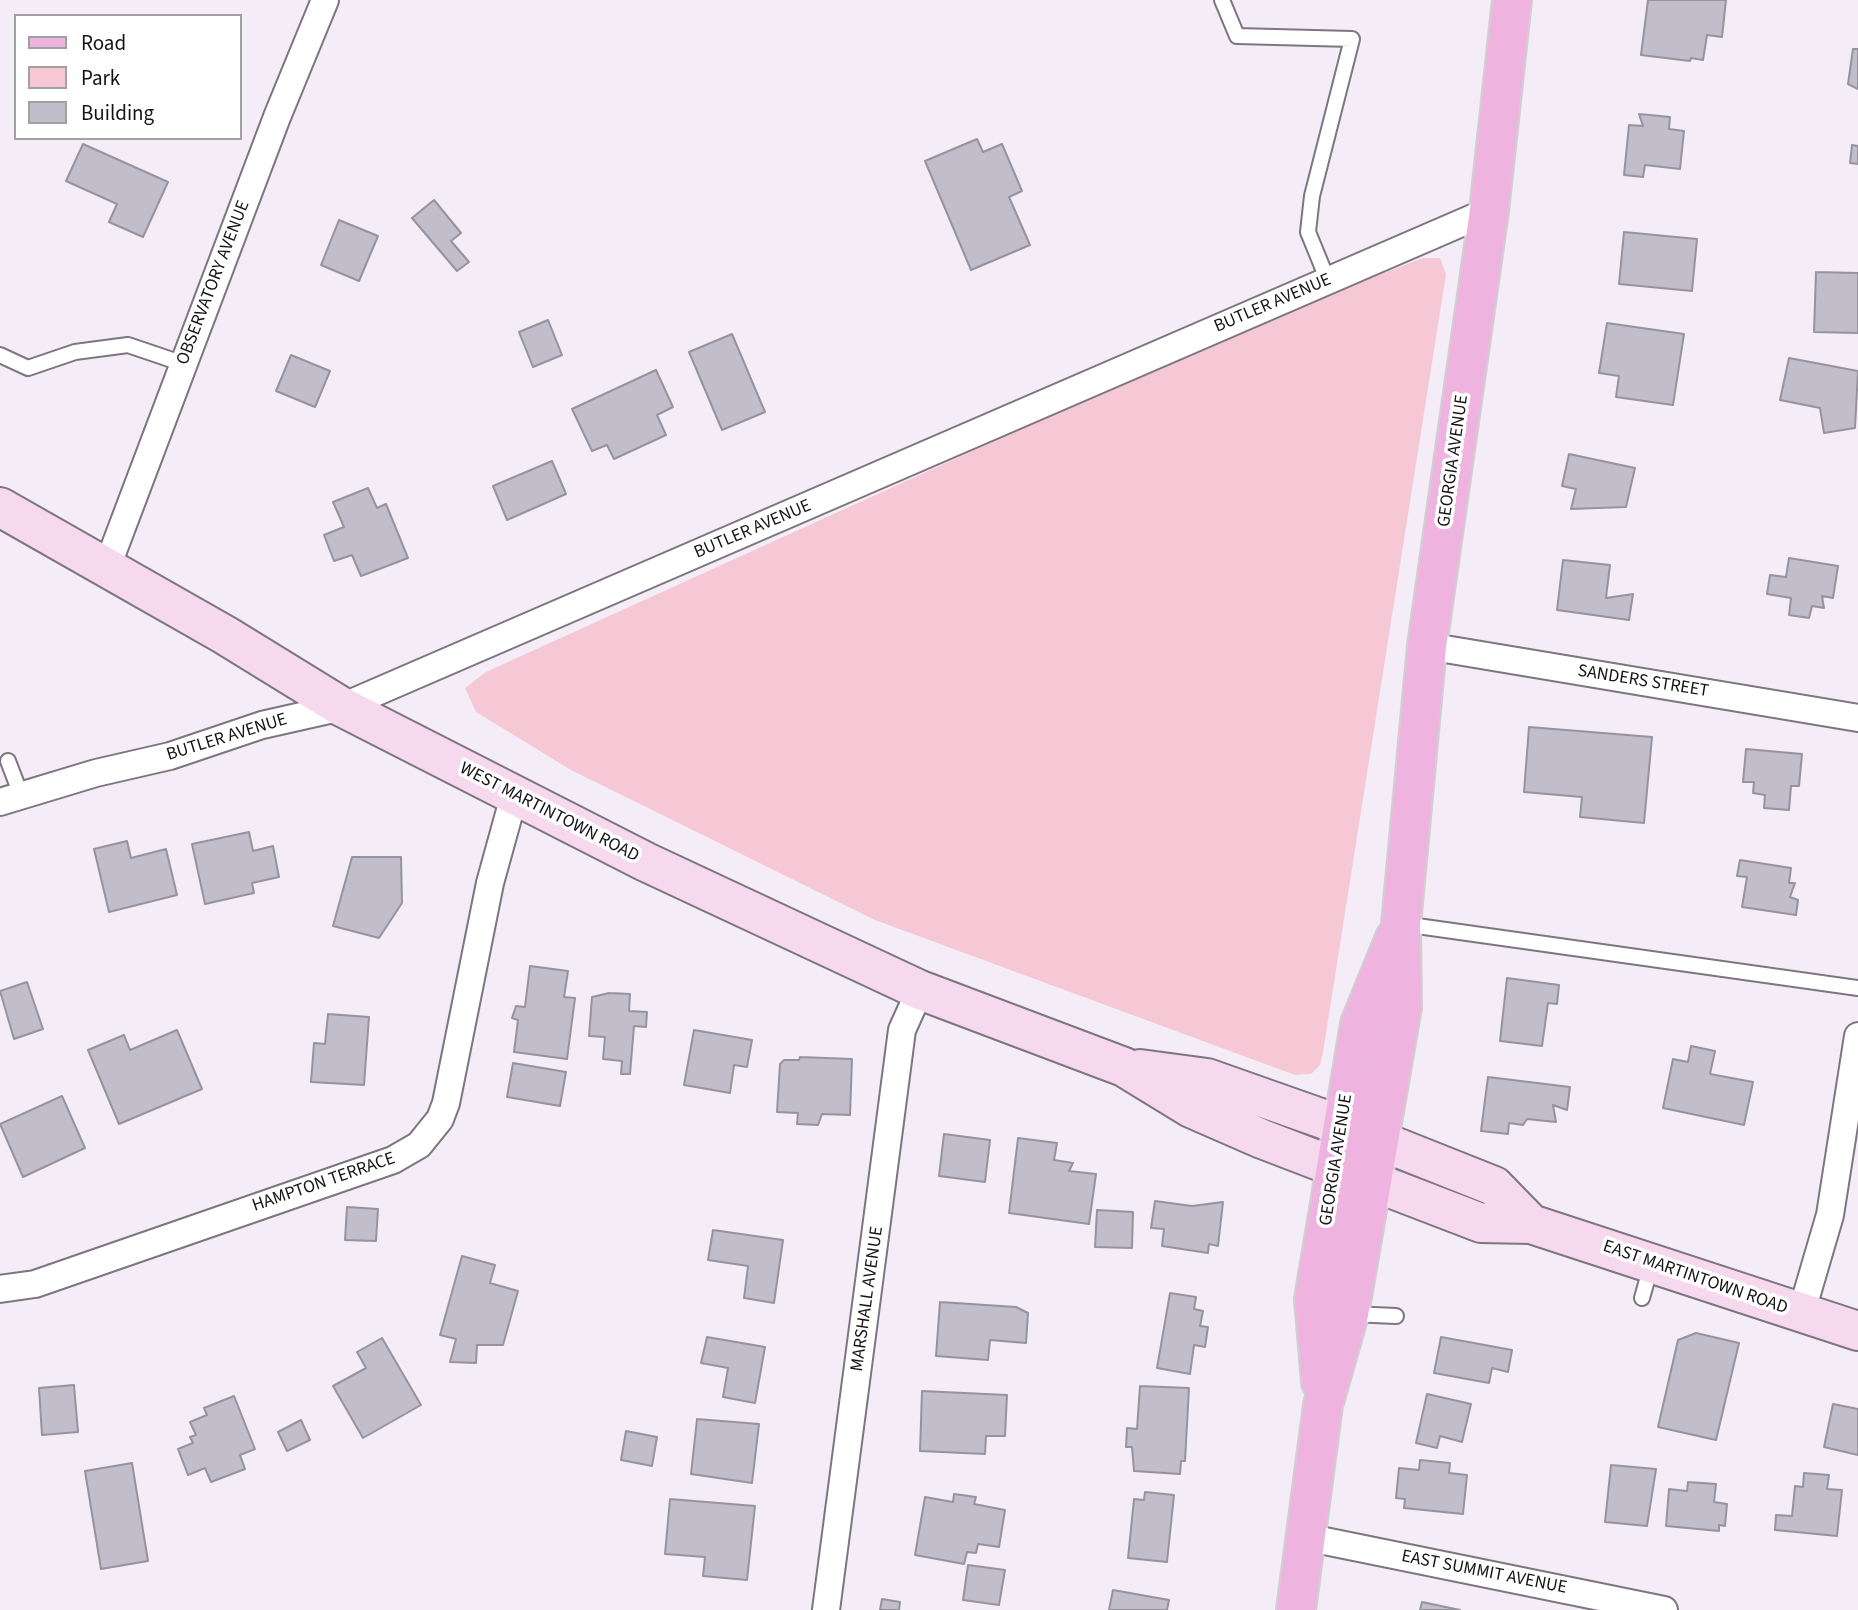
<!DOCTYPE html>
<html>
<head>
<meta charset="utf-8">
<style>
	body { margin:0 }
	#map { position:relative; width:1858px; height:1610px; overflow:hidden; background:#f4ecf7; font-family:"Source Sans 3",sans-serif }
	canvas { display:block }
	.legend { position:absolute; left:14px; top:14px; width:228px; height:126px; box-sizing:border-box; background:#fff; border:2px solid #a2a1a2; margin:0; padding:9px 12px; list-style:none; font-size:21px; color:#161317 }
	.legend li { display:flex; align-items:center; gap:14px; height:35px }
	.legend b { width:35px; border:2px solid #a2a1a2 }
</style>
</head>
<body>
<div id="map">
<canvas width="1858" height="1610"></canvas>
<ul class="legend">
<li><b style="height:9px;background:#efb3df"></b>Road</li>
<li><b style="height:19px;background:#f6c8d6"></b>Park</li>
<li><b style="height:19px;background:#c1bdca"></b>Building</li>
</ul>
</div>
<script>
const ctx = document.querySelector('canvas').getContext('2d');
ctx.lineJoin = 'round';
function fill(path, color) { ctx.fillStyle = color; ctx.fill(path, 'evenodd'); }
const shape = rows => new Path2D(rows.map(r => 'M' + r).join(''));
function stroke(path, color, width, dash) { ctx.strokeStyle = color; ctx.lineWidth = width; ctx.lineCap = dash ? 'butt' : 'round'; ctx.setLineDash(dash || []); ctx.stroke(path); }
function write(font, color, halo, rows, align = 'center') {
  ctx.font = font + ' "Source Sans 3",sans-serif'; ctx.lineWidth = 7; ctx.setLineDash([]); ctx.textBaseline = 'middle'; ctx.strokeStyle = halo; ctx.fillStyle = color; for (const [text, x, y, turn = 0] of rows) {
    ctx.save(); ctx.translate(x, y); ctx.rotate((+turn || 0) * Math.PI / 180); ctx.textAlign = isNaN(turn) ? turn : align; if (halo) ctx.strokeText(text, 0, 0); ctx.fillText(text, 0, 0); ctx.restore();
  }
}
const green = shape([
	[1423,258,1440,258,1446,274,1323,1052,1320,1065,1311,1074,1295,1075,875,920,571,770,476,712,465,688,486,672,1254,323]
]);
const building = shape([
	[1648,0,1726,0,1722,37,1707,35,1703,60,1691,58,1690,61,1641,55,1648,0],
	[1853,49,1858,49,1858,89,1848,84,1853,49],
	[1639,114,1670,117,1669,129,1684,131,1680,169,1645,165,1643,177,1624,175,1629,125,1643,126,1639,114],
	[977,139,983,152,1002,144,1022,191,1009,197,1030,245,971,270,925,161,977,139],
	[83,144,168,182,143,237,109,222,117,204,66,181,83,144],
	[1852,145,1858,146,1858,164,1850,163,1852,145],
	[434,200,461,233,451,241,469,262,457,271,412,218,434,200],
	[339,220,378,236,359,281,321,265,339,220],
	[1624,232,1697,239,1692,291,1619,284,1624,232],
	[1816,272,1858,273,1858,333,1814,332,1816,272],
	[548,320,562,355,533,367,519,332,548,320],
	[1607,323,1684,334,1673,405,1616,397,1619,376,1599,373,1607,323],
	[732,334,765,412,722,430,689,352,732,334],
	[291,355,330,371,315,407,276,391,291,355],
	[1789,358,1858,371,1855,428,1824,433,1820,408,1780,400,1789,358],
	[656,370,673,407,657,415,666,435,614,459,607,445,592,451,572,409,656,370],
	[1569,454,1635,468,1626,507,1571,509,1576,489,1562,486,1569,454],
	[552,461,566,494,507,520,493,486,552,461],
	[368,488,377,508,386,504,408,558,361,576,352,555,334,561,324,535,344,527,333,502,368,488],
	[1789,558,1838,566,1833,598,1822,596,1824,608,1812,606,1809,618,1789,615,1791,598,1767,594,1770,575,1786,577,1789,558],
	[1563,560,1610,565,1606,598,1633,594,1629,620,1557,610,1563,560],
	[1529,727,1652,737,1644,823,1580,817,1582,797,1524,792,1529,727],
	[1746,749,1802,754,1799,786,1791,786,1789,810,1764,808,1765,795,1753,793,1754,782,1743,782,1746,749],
	[249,832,253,851,273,846,279,877,252,883,254,893,205,904,192,844,249,832],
	[127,841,131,858,166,849,177,895,109,912,94,849,127,841],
	[352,857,401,857,402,903,379,938,333,926,352,857],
	[1740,860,1791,868,1789,883,1795,883,1790,897,1798,900,1796,915,1742,907,1747,877,1737,876,1740,860],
	[530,966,568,971,564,997,575,998,567,1059,514,1052,518,1020,512,1018,516,1006,525,1007,530,966],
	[1507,978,1559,985,1557,1004,1548,1003,1542,1046,1500,1041,1507,978],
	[27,982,43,1029,14,1039,0,991,27,982],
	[609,993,630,994,629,1011,647,1012,646,1027,634,1026,630,1074,621,1074,622,1061,603,1059,605,1037,589,1036,592,997,609,993],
	[328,1014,369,1017,364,1085,311,1082,314,1043,325,1044,328,1014],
	[177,1030,202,1089,119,1124,88,1050,124,1035,130,1050,177,1030],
	[694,1030,752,1040,747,1067,734,1065,730,1093,684,1085,694,1030],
	[1691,1046,1715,1051,1710,1074,1753,1082,1744,1125,1663,1108,1673,1059,1688,1062,1691,1046],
	[800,1057,852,1059,850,1115,822,1114,818,1125,797,1124,798,1113,777,1112,780,1064,784,1060,799,1060,800,1057],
	[513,1063,566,1072,560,1106,507,1097,513,1063],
	[1488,1077,1570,1087,1567,1110,1553,1105,1556,1122,1527,1119,1523,1125,1509,1123,1508,1134,1481,1131,1488,1077],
	[62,1096,85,1148,23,1177,0,1124,62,1096],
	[944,1134,990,1140,985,1182,939,1176,944,1134],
	[1018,1138,1057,1143,1054,1160,1073,1163,1069,1171,1096,1174,1089,1224,1009,1213,1018,1138],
	[1155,1201,1192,1206,1223,1202,1218,1246,1209,1244,1208,1253,1162,1246,1164,1229,1151,1228,1155,1201],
	[347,1207,378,1209,376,1241,345,1240,347,1207],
	[1097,1210,1133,1212,1132,1248,1095,1247,1097,1210],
	[713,1230,783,1240,774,1303,744,1298,748,1266,708,1260,713,1230],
	[462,1256,495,1265,490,1283,518,1291,503,1345,477,1345,476,1363,450,1362,456,1339,440,1335,462,1256],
	[1170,1293,1196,1297,1194,1309,1203,1311,1200,1326,1208,1327,1205,1347,1194,1345,1190,1374,1157,1368,1170,1293],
	[940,1302,1016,1307,1028,1313,1026,1343,990,1340,988,1360,936,1356,940,1302],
	[1696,1333,1739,1343,1716,1440,1658,1427,1678,1340,1696,1333],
	[707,1337,765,1347,755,1403,723,1397,728,1368,701,1363,707,1337],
	[1441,1337,1512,1350,1508,1372,1492,1368,1489,1383,1434,1373,1441,1337],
	[382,1338,421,1405,363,1438,333,1386,366,1368,357,1352,382,1338],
	[74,1385,78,1432,42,1435,39,1388,74,1385],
	[1140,1386,1189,1388,1185,1461,1181,1461,1180,1474,1134,1471,1132,1447,1126,1447,1127,1428,1137,1429,1140,1386],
	[922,1391,1007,1395,1005,1436,986,1436,985,1454,920,1451,922,1391],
	[1427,1394,1471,1404,1462,1442,1440,1436,1437,1448,1416,1443,1427,1394],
	[234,1396,255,1449,240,1455,245,1469,211,1482,205,1468,188,1475,178,1449,193,1443,190,1437,196,1435,190,1422,207,1415,204,1408,234,1396],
	[1833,1404,1858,1409,1858,1455,1824,1447,1833,1404],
	[697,1419,759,1424,752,1483,691,1474,697,1419],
	[301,1420,310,1440,287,1451,278,1432,301,1420],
	[626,1431,657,1437,652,1466,621,1460,626,1431],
	[1420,1460,1450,1463,1449,1473,1467,1475,1463,1514,1404,1508,1405,1499,1396,1498,1399,1468,1419,1470,1420,1460],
	[132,1463,148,1561,101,1569,85,1471,132,1463],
	[1611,1465,1656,1469,1647,1526,1605,1522,1611,1465],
	[1804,1473,1829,1475,1827,1489,1842,1490,1837,1536,1775,1530,1776,1515,1792,1516,1795,1486,1803,1487,1804,1473],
	[1688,1482,1716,1484,1714,1502,1727,1504,1725,1526,1719,1525,1719,1531,1666,1526,1669,1489,1687,1491,1688,1482],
	[1145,1492,1174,1495,1167,1562,1128,1558,1134,1499,1144,1500,1145,1492],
	[954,1494,976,1497,974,1504,1005,1510,999,1547,978,1544,976,1553,967,1552,964,1564,915,1555,925,1497,953,1502,954,1494],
	[670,1499,755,1506,747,1580,703,1576,705,1557,665,1554,670,1499],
	[968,1565,1005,1570,999,1605,963,1600,968,1565],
	[1113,1590,1169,1600,1167,1610,1109,1610,1113,1590],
	[882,1599,900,1602,899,1610,880,1610,882,1599],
	[1422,1602,1460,1610,1420,1610,1422,1602]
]);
const service = shape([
	[1222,0,1237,36,1352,39,1312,196,1308,232,1328,281],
	[0,355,28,368,75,352,128,345,184,364],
	[8,761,21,795],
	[1403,924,1858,988],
	[1642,1298,1651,1266],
	[1351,1314,1396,1316]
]);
const minor = shape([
	[107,567,277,117,325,0],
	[1427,646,1858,718],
	[0,802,96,773,170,756,262,725,342,707,1489,211],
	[0,1289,35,1284,393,1160,419,1145,440,1119,446,1103,490,883,514,796],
	[1801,1314,1830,1215,1858,1036],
	[1305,1537,1664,1610],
	[826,1610,902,1030,920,990]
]);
const secondary = shape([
	[0,507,225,635,342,707,646,862,920,990,1124,1067,1191,1108,1262,1139,1481,1223,1531,1224,1858,1331],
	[1140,1069,1207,1078,1343,1126,1494,1186,1531,1224]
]);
const primary = shape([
	[1321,1382,1314,1299,1360,1024,1395,938],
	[1296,1610,1323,1405,1349,1314,1402,1007,1401,924,1427,646,1489,211,1512,0]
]);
const streetNames = [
	["OBSERVATORY AVENUE",214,283,-69],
	["BUTLER AVENUE",1273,304,-23],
	["GEORGIA AVENUE",1454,461,-82],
	["BUTLER AVENUE",753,530,-23],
	["SANDERS STREET",1643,682,9],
	["BUTLER AVENUE",227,738,-17],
	["WEST MARTINTOWN ROAD",549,813,27],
	["GEORGIA AVENUE",1337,1160,-81],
	["HAMPTON TERRACE",324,1183,-19],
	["EAST MARTINTOWN ROAD",1695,1278,19],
	["MARSHALL AVENUE",868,1299,-82],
	["EAST SUMMIT AVENUE",1484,1573,11]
];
fill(green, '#f6c8d6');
fill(building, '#c1bdca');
stroke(building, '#96939f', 2);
stroke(service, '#7d7680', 18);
stroke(minor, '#7d7680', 30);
stroke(secondary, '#7d7680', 42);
stroke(primary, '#d0d0d1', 42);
stroke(service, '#fff', 14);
stroke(minor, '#fff', 26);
stroke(secondary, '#f7d9ef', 38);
stroke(primary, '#efb3df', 38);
write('18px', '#161317', '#fff', streetNames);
</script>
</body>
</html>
